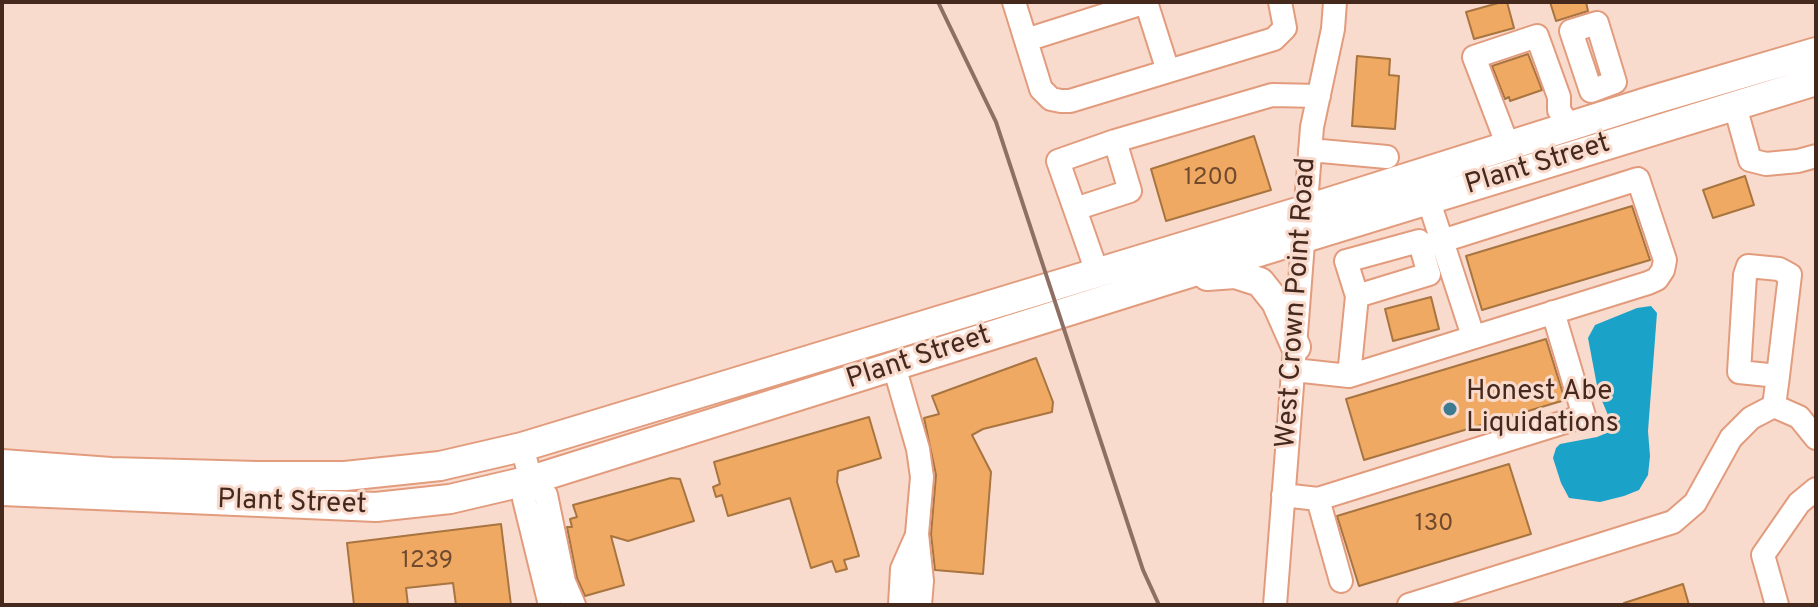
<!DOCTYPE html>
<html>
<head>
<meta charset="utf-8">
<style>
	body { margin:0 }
	#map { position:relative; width:1818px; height:607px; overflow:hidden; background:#f9dbce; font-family:Overpass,sans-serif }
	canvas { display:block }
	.frame { position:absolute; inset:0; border:4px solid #46291d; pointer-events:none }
</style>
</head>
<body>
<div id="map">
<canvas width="1818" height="607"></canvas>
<div class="frame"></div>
</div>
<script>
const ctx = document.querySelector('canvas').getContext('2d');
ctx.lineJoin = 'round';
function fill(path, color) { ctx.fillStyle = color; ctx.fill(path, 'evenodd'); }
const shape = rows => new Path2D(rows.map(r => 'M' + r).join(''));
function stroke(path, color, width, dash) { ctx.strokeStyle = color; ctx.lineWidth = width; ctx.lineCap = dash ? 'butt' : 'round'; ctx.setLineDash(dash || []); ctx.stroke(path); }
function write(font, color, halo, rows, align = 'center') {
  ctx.font = font + ' Overpass,sans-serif'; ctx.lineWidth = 6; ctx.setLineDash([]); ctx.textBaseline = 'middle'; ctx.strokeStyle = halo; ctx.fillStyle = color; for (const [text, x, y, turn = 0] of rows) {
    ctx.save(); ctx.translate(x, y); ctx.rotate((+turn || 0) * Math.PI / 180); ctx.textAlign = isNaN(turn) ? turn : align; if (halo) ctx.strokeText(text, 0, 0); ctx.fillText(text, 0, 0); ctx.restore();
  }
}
const water = shape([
	[1651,306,1657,313,1648,431,1650,456,1648,475,1639,490,1624,496,1600,502,1569,498,1561,483,1553,458,1556,448,1560,444,1597,437,1609,432,1610,420,1598,391,1588,338,1595,325,1637,308]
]);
const building = shape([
	[1502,2,1507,2,1514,28,1474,39,1466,12,1502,2],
	[1550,2,1586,2,1588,11,1556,21,1550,2],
	[1528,54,1542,90,1510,101,1509,97,1505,99,1492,66,1528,54],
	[1357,56,1390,59,1389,75,1399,76,1395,129,1352,126,1357,56],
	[1254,136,1271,190,1166,221,1151,169,1254,136],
	[1745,176,1754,205,1713,218,1703,190,1745,176],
	[1632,206,1650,260,1482,310,1466,256,1632,206],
	[1431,297,1439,329,1393,341,1385,309,1431,297],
	[1546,339,1565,400,1364,460,1346,399,1546,339],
	[1036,358,1053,402,1052,412,983,429,972,435,991,472,983,574,935,570,931,534,936,475,924,418,939,414,932,396,1036,358],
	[869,417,881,458,838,471,837,482,859,556,844,560,847,569,836,572,832,561,811,568,790,498,728,516,722,495,716,497,713,487,720,484,714,462,869,417],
	[1509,464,1531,534,1359,586,1337,516,1509,464],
	[671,478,680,479,694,521,628,541,611,536,624,585,585,596,577,578,567,527,572,527,570,519,577,517,573,505,671,478],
	[501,524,511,605,456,605,453,583,406,588,408,605,354,605,347,543,501,524],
	[1683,584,1689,605,1624,605,1624,603,1683,584]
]);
const minor = shape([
	[1014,2,1041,89,1051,99,1061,101,1070,101,1274,39,1285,28,1280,2],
	[1146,2,1168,71],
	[1597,23,1615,82,1591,91,1571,31,1597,23],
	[1026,40,1146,2],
	[1735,106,1750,160,1766,164,1798,161,1816,156],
	[1508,146,1474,57,1537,36,1559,97,1559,110,1569,126],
	[1310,150,1387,157],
	[1075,209,1130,191,1115,141],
	[1097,272,1058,161,1115,141,1272,95,1319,96],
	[1357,296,1346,261,1419,241,1421,247],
	[894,366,918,449,922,477,917,534,922,581,920,605],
	[1294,370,1349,376,1648,283,1657,279,1663,270,1665,260,1638,179,1442,241,1424,187],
	[1349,376,1357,296,1429,274,1421,247,1442,241,1473,336],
	[1774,406,1799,417,1816,438],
	[522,447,531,480,546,495,564,582,574,605],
	[531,480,524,499,550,605],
	[1283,495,1318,499,1584,416,1553,312],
	[1318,499,1341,581],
	[900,605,902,569,917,535],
	[1275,605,1312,127,1333,29,1335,2],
	[1409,605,1673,522,1695,503,1731,438,1751,418,1774,406,1778,376,1790,275,1779,269,1748,266,1745,275,1739,372,1778,376],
	[1777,605,1763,555,1799,503,1816,489]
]);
const major = shape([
	[1207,276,1235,274,1260,282,1276,302,1296,347],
	[2,464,111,472,257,476,345,476,440,466,522,447,1304,210,1653,100,1816,52],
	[2,491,376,507,450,499,531,480,1171,279,1816,81]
]);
const rail = shape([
	[938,2,996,122,1143,570,1159,605]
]);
const markers = [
	[1450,409,8,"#3e7b91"]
];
const numberNames = [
	["1200",1211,179],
	["130",1434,525],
	["1239",427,562]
];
const streetNames = [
	["Plant Street",1538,166,-17],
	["West Crown Point Road",1298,303,-86],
	["Plant Street",919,359,-18],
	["Plant Street",292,504,2]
];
const poiNames = [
	["Honest Abe",1466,393],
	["Liquidations",1466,425]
];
fill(water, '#1aa2c9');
fill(building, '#efa963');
stroke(building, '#a8743f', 2);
stroke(minor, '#e29c7d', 26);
stroke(major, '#e29c7d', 32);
stroke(minor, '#fff', 22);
stroke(major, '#fff', 28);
stroke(rail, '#8d6f63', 4);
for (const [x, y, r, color] of markers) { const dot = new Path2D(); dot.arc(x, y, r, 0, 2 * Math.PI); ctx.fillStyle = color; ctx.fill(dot); stroke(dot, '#f9dbce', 3); }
write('24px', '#70492e', null, numberNames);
write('28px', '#46291d', '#f9dbce', streetNames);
write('28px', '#46291d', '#f9dbce', poiNames, 'left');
</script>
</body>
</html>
